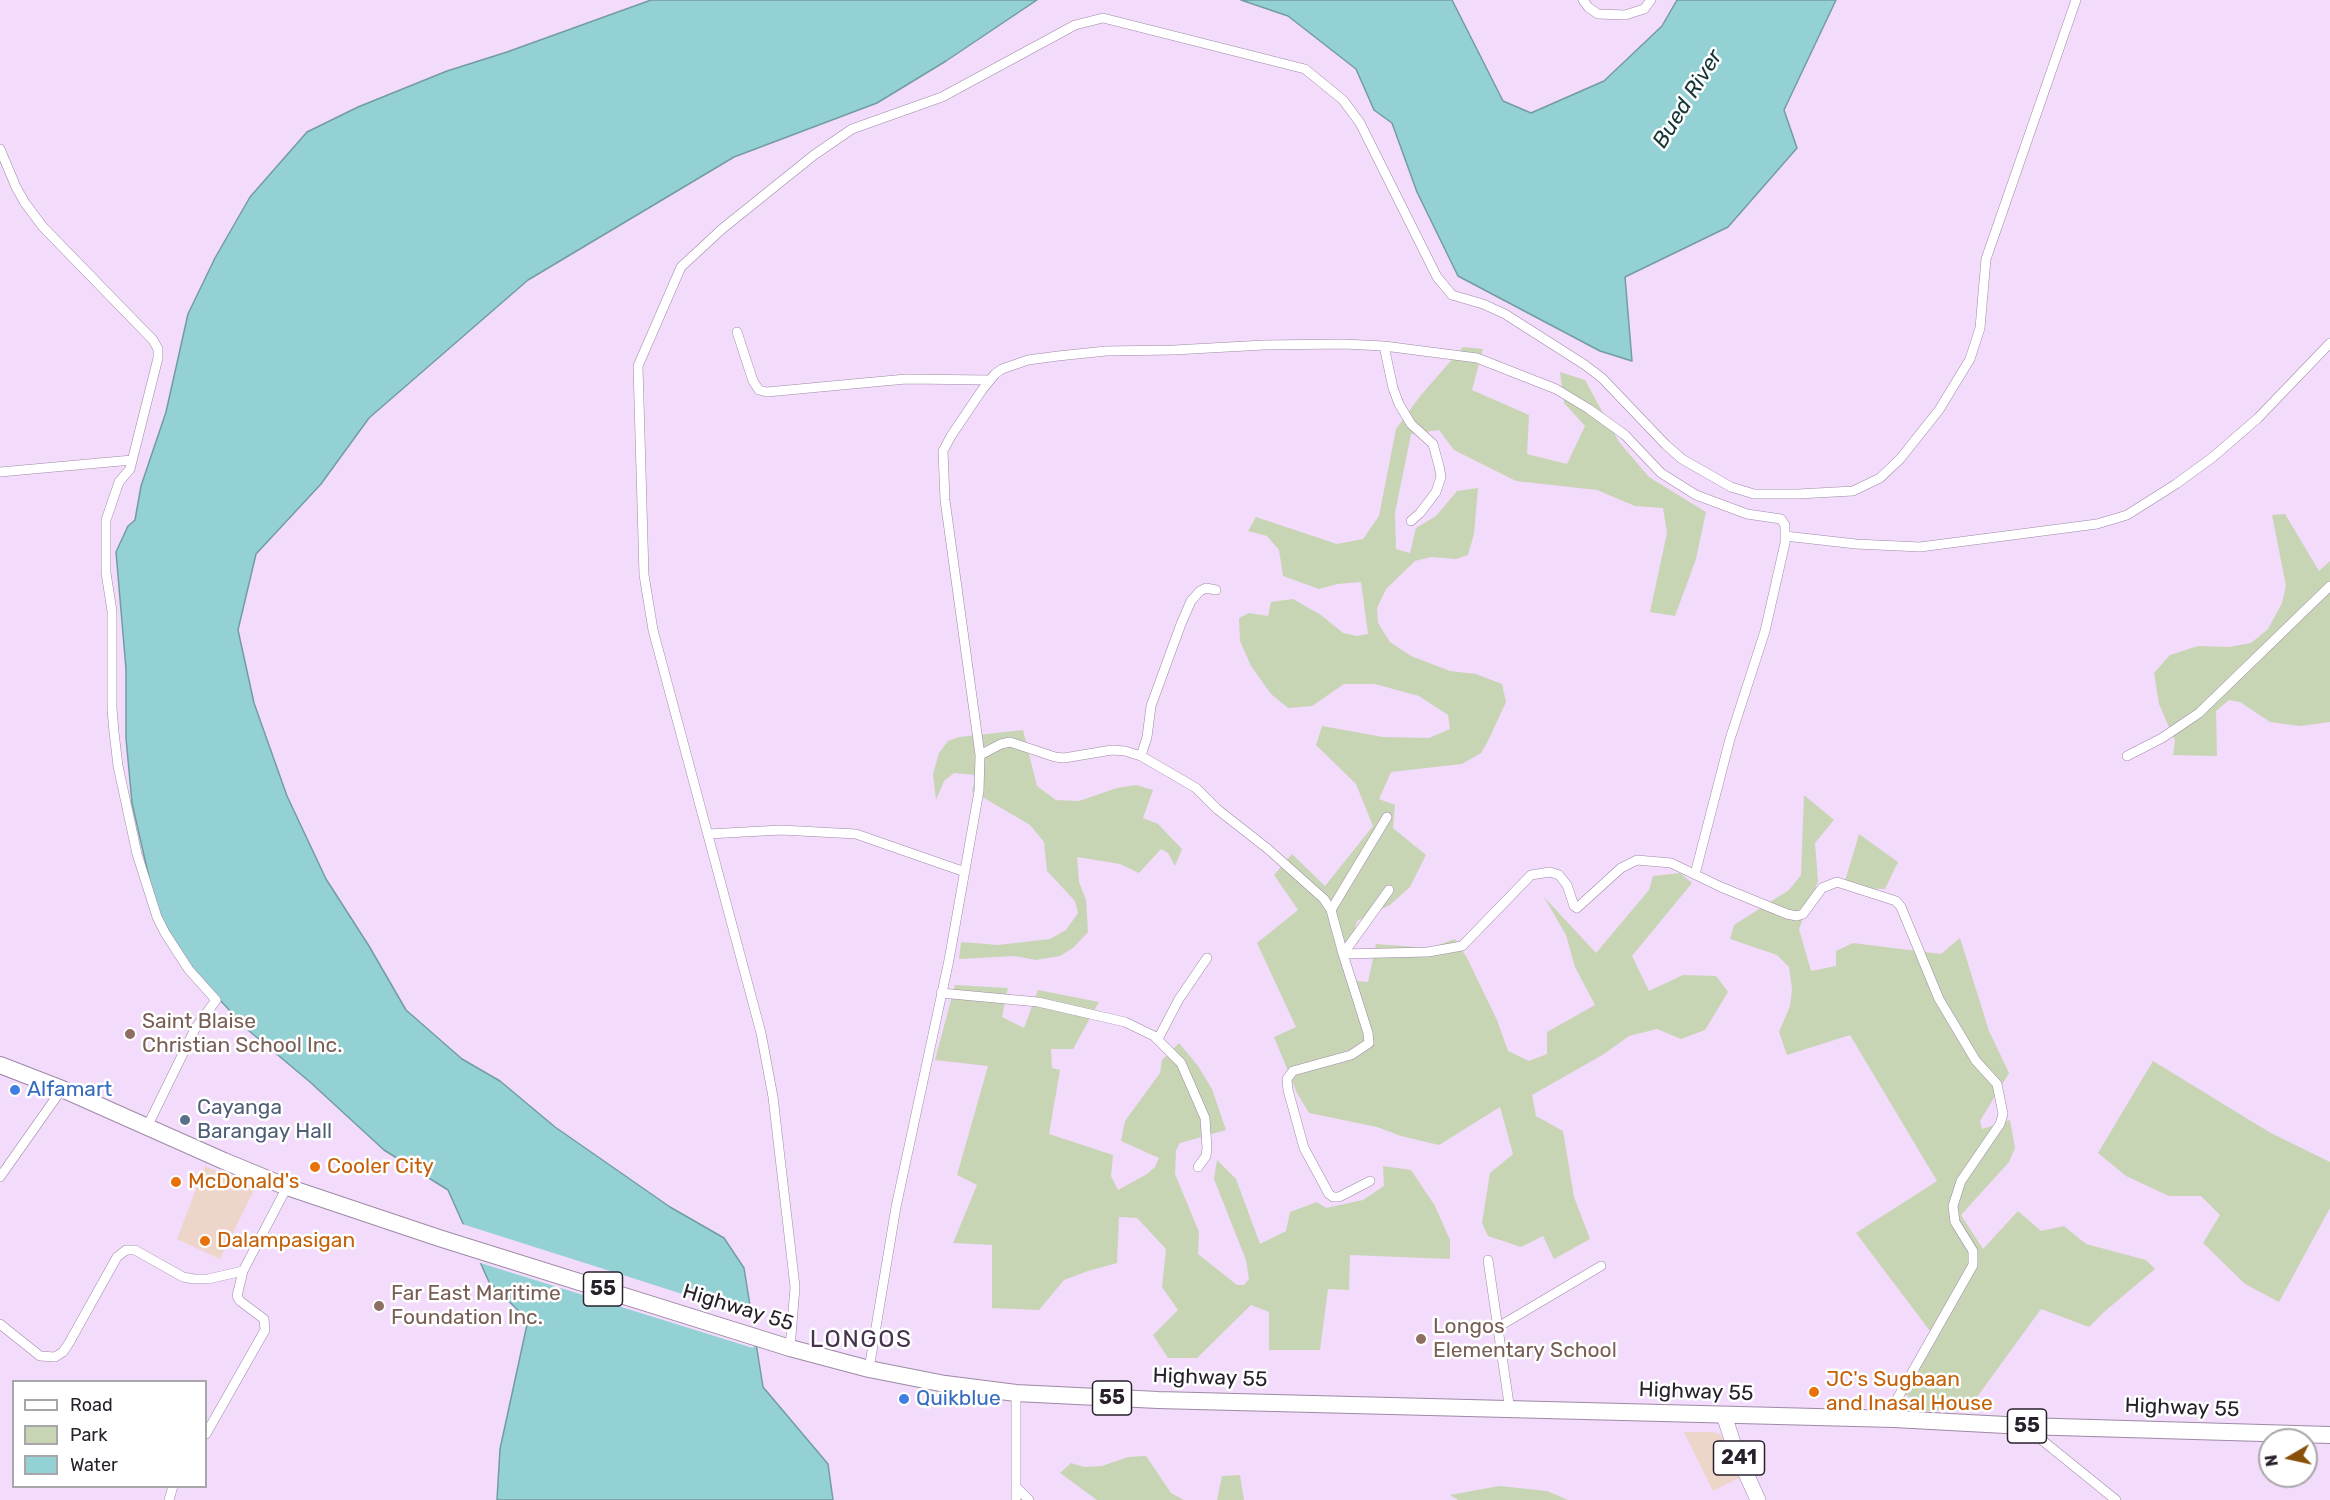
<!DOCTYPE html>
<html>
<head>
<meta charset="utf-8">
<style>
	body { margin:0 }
	#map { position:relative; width:2330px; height:1500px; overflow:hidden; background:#f2dbfb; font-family:Rubik,sans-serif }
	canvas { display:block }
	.legend { position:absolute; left:12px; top:1380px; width:195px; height:108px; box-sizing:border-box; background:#fff; border:2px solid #a9a6aa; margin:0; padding:8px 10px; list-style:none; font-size:18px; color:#28202b }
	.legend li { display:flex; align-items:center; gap:12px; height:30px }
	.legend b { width:30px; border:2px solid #a9a6aa }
	.north { position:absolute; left:2258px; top:1428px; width:60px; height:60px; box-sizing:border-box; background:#fff; border:2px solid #a9a6aa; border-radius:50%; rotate:261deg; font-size:16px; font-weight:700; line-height:24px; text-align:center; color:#28202b }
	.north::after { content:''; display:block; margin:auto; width:21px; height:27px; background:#8a5009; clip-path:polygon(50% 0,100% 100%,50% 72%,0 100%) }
</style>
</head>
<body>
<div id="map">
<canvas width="2330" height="1500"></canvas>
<ul class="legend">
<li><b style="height:8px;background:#fff"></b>Road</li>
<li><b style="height:16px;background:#c8d5b5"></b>Park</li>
<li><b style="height:16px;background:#93d1d5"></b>Water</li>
</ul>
<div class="north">N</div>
</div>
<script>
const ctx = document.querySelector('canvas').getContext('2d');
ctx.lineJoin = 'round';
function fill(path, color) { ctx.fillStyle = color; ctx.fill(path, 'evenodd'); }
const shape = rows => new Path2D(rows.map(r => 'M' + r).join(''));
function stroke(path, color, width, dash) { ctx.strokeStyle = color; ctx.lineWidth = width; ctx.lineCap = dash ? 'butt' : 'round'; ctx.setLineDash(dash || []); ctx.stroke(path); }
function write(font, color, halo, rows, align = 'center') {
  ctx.font = font + ' Rubik,sans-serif'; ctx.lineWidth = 5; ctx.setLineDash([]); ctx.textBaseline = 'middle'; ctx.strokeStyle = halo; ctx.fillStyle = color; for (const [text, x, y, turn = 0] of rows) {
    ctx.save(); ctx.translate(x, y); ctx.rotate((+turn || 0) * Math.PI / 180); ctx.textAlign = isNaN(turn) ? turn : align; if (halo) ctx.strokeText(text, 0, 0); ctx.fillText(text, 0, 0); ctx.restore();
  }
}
const commercial = shape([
	[205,1166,255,1188,220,1259,177,1239],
	[1684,1432,1712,1432,1720,1434,1741,1477,1713,1491]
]);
const green = shape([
	[1463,347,1483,349,1472,390,1529,415,1527,454,1567,464,1585,426,1564,403,1560,372,1585,380,1619,442,1649,477,1706,512,1696,559,1675,616,1650,612,1667,533,1663,508,1635,506,1597,490,1516,481,1454,450,1439,430,1411,434,1395,513,1396,549,1410,553,1416,528,1436,516,1457,491,1478,488,1474,534,1468,555,1456,559,1431,557,1415,561,1386,589,1377,608,1378,623,1390,642,1411,656,1450,671,1476,674,1502,684,1506,702,1488,741,1481,753,1462,764,1391,772,1379,799,1395,805,1393,828,1426,855,1410,887,1390,905,1357,921,1347,958,1355,981,1368,982,1376,944,1430,948,1455,939,1467,958,1497,1020,1508,1051,1529,1061,1547,1054,1547,1032,1595,1005,1575,967,1566,935,1544,897,1596,953,1649,890,1653,876,1680,873,1692,883,1632,956,1649,991,1683,975,1716,976,1728,992,1705,1030,1681,1039,1657,1029,1629,1036,1604,1054,1532,1095,1536,1116,1563,1131,1574,1197,1590,1239,1554,1259,1543,1236,1521,1247,1488,1236,1482,1223,1490,1173,1513,1154,1500,1107,1439,1145,1401,1136,1377,1127,1309,1113,1297,1093,1274,1037,1296,1027,1257,943,1298,910,1274,875,1292,854,1325,886,1373,826,1356,784,1316,745,1322,726,1383,737,1429,738,1450,729,1448,715,1419,696,1375,684,1344,684,1312,706,1288,708,1271,694,1251,666,1240,641,1239,618,1249,613,1268,616,1271,602,1293,599,1321,615,1343,633,1357,636,1368,634,1361,582,1337,584,1319,589,1283,576,1279,550,1267,536,1248,531,1256,517,1337,544,1363,539,1379,516,1396,429,1421,395],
	[2285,514,2319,571,2330,561,2330,722,2300,726,2270,722,2240,702,2229,700,2216,711,2217,756,2173,755,2175,741,2159,704,2154,673,2170,655,2198,646,2229,647,2251,643,2268,629,2282,603,2286,586,2272,515],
	[1023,730,1037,786,1056,800,1079,801,1117,788,1136,785,1153,790,1143,818,1158,824,1182,849,1175,866,1168,853,1161,849,1139,873,1120,864,1077,857,1079,882,1086,900,1088,932,1073,948,1060,956,1036,960,1014,956,959,959,961,942,998,945,1050,939,1066,930,1078,913,1075,901,1047,871,1044,842,1030,825,972,791,976,775,954,773,944,781,936,800,933,774,939,753,948,741,959,737],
	[1804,795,1834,820,1815,843,1818,881,1799,929,1811,971,1836,966,1836,951,1853,943,1941,954,1960,938,1989,1031,2009,1073,1980,1121,1982,1129,2010,1120,2015,1148,2009,1162,1961,1215,1983,1249,2018,1211,2041,1231,2064,1226,2086,1244,2146,1260,2155,1269,2104,1312,2089,1327,2041,1309,1969,1408,1914,1412,1915,1400,1897,1390,1930,1331,1856,1233,1937,1181,1850,1035,1787,1055,1779,1032,1790,1006,1792,989,1789,967,1777,955,1730,939,1734,925,1789,890,1801,875],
	[1859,834,1898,862,1885,889,1843,888],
	[955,985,1008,988,1002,1017,1024,1028,1038,990,1099,1002,1073,1049,1051,1049,1052,1068,1060,1070,1049,1134,1113,1155,1111,1176,1118,1190,1147,1174,1155,1167,1159,1158,1121,1141,1125,1121,1160,1073,1162,1060,1179,1043,1198,1066,1212,1089,1226,1130,1180,1143,1176,1150,1175,1174,1199,1232,1198,1254,1237,1285,1244,1285,1249,1279,1246,1260,1214,1179,1217,1160,1236,1179,1260,1244,1286,1231,1290,1212,1317,1202,1326,1208,1363,1200,1384,1186,1383,1166,1411,1170,1435,1206,1450,1240,1450,1259,1350,1255,1349,1290,1328,1289,1320,1350,1269,1350,1269,1312,1251,1305,1197,1358,1168,1358,1153,1335,1178,1310,1162,1287,1166,1249,1137,1218,1119,1217,1117,1263,1088,1271,1064,1280,1039,1310,992,1308,992,1245,953,1243,977,1185,957,1175,988,1066,935,1060],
	[2153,1061,2269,1132,2330,1162,2330,1208,2279,1302,2245,1284,2203,1243,2220,1215,2201,1196,2169,1196,2126,1176,2098,1153],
	[1146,1456,1171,1493,1184,1500,1097,1500,1060,1473,1071,1463,1084,1467,1102,1466,1128,1457],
	[1240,1475,1244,1500,1217,1500,1222,1476],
	[1499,1486,1547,1491,1568,1500,1458,1500,1450,1495]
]);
const water = shape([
	[651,0,1037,0,946,61,877,103,734,157,528,280,369,418,321,484,256,554,238,630,254,703,287,796,326,879,369,946,406,1010,462,1059,500,1081,555,1127,670,1207,724,1238,744,1268,763,1387,828,1464,833,1500,497,1500,500,1449,528,1320,489,1282,448,1190,384,1150,310,1082,248,1030,188,966,156,908,132,803,126,738,126,669,116,552,128,526,135,520,141,486,166,412,188,314,215,258,250,197,307,132,358,107,447,71,507,52,651,0],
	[1241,0,1452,0,1503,101,1531,113,1604,81,1662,26,1677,0,1836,0,1784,110,1797,148,1728,227,1625,277,1632,361,1600,351,1458,276,1417,192,1392,123,1374,110,1356,69,1288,16,1241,0]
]);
const pier = shape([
	[459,1223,755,1317,758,1335,753,1348,477,1262]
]);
const minor = shape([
	[1583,0,1588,7,1598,14,1625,15,1644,9,1651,0],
	[0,149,16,187,25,203,43,227,153,340,158,349,158,358,130,469,119,482,106,520,106,573,112,611,112,709,114,732,118,766,137,854,157,917,165,933,189,970,216,1000,195,1029,147,1127],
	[737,332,753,381,759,390,767,392,906,379,990,380],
	[1384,346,1393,388,1399,404,1411,424,1433,444,1439,466,1441,477,1436,492,1420,513,1411,521],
	[0,472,132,460],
	[1785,536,1856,544,1920,547,2097,524,2127,515,2176,484,2213,457,2258,418,2330,343],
	[980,755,1001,744,1010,742,1055,757,1064,758,1112,750,1125,751,1141,756,1196,788,1217,809,1268,849,1324,899,1331,910,1343,954,1368,1033,1369,1043,1351,1055,1293,1071,1287,1079,1288,1090,1304,1148,1329,1194,1333,1197,1339,1197,1370,1181],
	[1141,756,1147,737,1151,706,1181,624,1191,601,1200,591,1206,588,1216,590],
	[2127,756,2162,738,2199,713,2330,586],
	[708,834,781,830,856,834,965,872],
	[1331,910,1387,817],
	[1343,954,1428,952,1462,946,1531,875,1550,872,1559,875,1567,885,1574,906,1577,908,1621,868,1637,860,1671,863,1721,887,1787,914,1797,916,1803,914,1822,888,1837,882,1896,901,1901,907,1939,999,1976,1061,1997,1084,2003,1114,2000,1124,1961,1181,1953,1206,1955,1222,1973,1251,1973,1265,1897,1399,1894,1419],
	[1343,954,1389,890],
	[941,993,1038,1002,1125,1022,1154,1036,1181,1063,1205,1118,1207,1148,1206,1156,1198,1167],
	[1158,1039,1179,999,1207,958],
	[0,1177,62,1089],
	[1488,1260,1510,1411],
	[0,1324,40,1356,55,1357,63,1352,69,1343,117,1257,126,1250,135,1250,183,1277,194,1279,208,1279,243,1271],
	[1498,1327,1601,1266],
	[790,1348,795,1287,773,1097,761,1033,653,630,644,575,638,366,681,267,722,229,814,155,852,129,942,97,1075,25,1103,18,1305,69,1343,100,1360,123,1437,277,1452,295,1483,304,1505,314,1585,365,1602,378,1666,445,1682,459,1731,487,1754,494,1798,494,1853,491,1880,478,1900,459,1939,410,1970,359,1980,328,1986,259,2076,0],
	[869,1369,896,1207,949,960,979,791,980,755,945,500,943,451,951,436,982,390,995,374,1002,369,1028,360,1058,356,1106,351,1174,350,1264,345,1343,344,1384,346,1477,358,1556,389,1589,409,1625,435,1661,473,1696,495,1747,514,1781,519,1785,525,1785,543,1765,631,1730,739,1695,874],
	[2027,1428,2116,1500],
	[206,1434,265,1330,264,1319,240,1301,237,1296,243,1271,287,1187],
	[1016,1487,1029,1500],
	[169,1500,173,1486],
	[1016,1500,1016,1393]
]);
const primary = shape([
	[1724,1415,1735,1449,1758,1500]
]);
const trunk = shape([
	[0,1065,62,1089,224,1161,287,1187,439,1238,790,1348,869,1369,945,1384,1016,1393,1158,1400,1894,1419,2024,1426,2330,1435]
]);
const markers = [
	[130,1034,6,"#8d6e63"],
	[15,1090,6,"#3f7fe0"],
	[185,1120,6,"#5c6f8a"],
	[315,1167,6,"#e8710a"],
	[176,1182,6,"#e8710a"],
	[205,1241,6,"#e8710a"],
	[379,1306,6,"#8d6e63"],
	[1421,1339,6,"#8d6e63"],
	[1814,1392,6,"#e8710a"],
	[904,1399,6,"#3f7fe0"]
];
const shields = [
	[603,1289,39],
	[1112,1398,39],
	[2027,1426,39],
	[1739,1458,51]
];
const shieldNames = [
	["55",603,1289],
	["55",1112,1398],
	["55",2027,1426],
	["241",1739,1458]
];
const educationNames = [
	["Saint Blaise",142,1022],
	["Christian School Inc.",142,1046],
	["Far East Maritime",391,1294],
	["Foundation Inc.",391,1318],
	["Longos",1433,1327],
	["Elementary School",1433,1351]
];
const shopNames = [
	["Alfamart",27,1090],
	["Quikblue",916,1399]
];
const serviceNames = [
	["Cayanga",197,1108],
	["Barangay Hall",197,1132]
];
const foodNames = [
	["Cooler City",327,1167],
	["McDonald's",188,1182],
	["Dalampasigan",217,1241],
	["JC's Sugbaan",1826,1380],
	["and Inasal House",1826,1404]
];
const streetNames = [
	["Highway 55",738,1308,17],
	["Highway 55",1210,1378,2],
	["Highway 55",1696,1392,2],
	["Highway 55",2182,1408,2]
];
const waterNames = [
	["Bued River",1688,99,-58]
];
const quarterNames = [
	["LONGOS",861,1340]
];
fill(commercial, '#edd5ca');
fill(green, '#c8d5b5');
fill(water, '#93d1d5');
stroke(water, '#739ca2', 1.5);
fill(pier, '#f2dbfb');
stroke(minor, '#9e89a6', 10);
stroke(primary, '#9e89a6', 16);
stroke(trunk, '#9e89a6', 18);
stroke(minor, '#fff', 9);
stroke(primary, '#fff', 15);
stroke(trunk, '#fff', 16);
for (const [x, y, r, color] of markers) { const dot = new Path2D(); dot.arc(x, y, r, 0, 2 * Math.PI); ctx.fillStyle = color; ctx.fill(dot); stroke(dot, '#fff', 2); }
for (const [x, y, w] of shields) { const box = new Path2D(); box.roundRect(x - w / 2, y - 17, w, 34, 4.5); ctx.fillStyle = '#fff'; ctx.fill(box); stroke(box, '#28202b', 1.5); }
write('bold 20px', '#28202b', null, shieldNames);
write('21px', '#785e54', '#fff', educationNames, 'left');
write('21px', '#366cbe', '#fff', shopNames, 'left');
write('21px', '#4e5e75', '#fff', serviceNames, 'left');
write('21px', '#c56008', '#fff', foodNames, 'left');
write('21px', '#28202b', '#fff', streetNames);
write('italic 22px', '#163637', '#fff', waterNames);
ctx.letterSpacing = '1.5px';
write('24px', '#46334d', '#fff', quarterNames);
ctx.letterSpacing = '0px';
</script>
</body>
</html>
